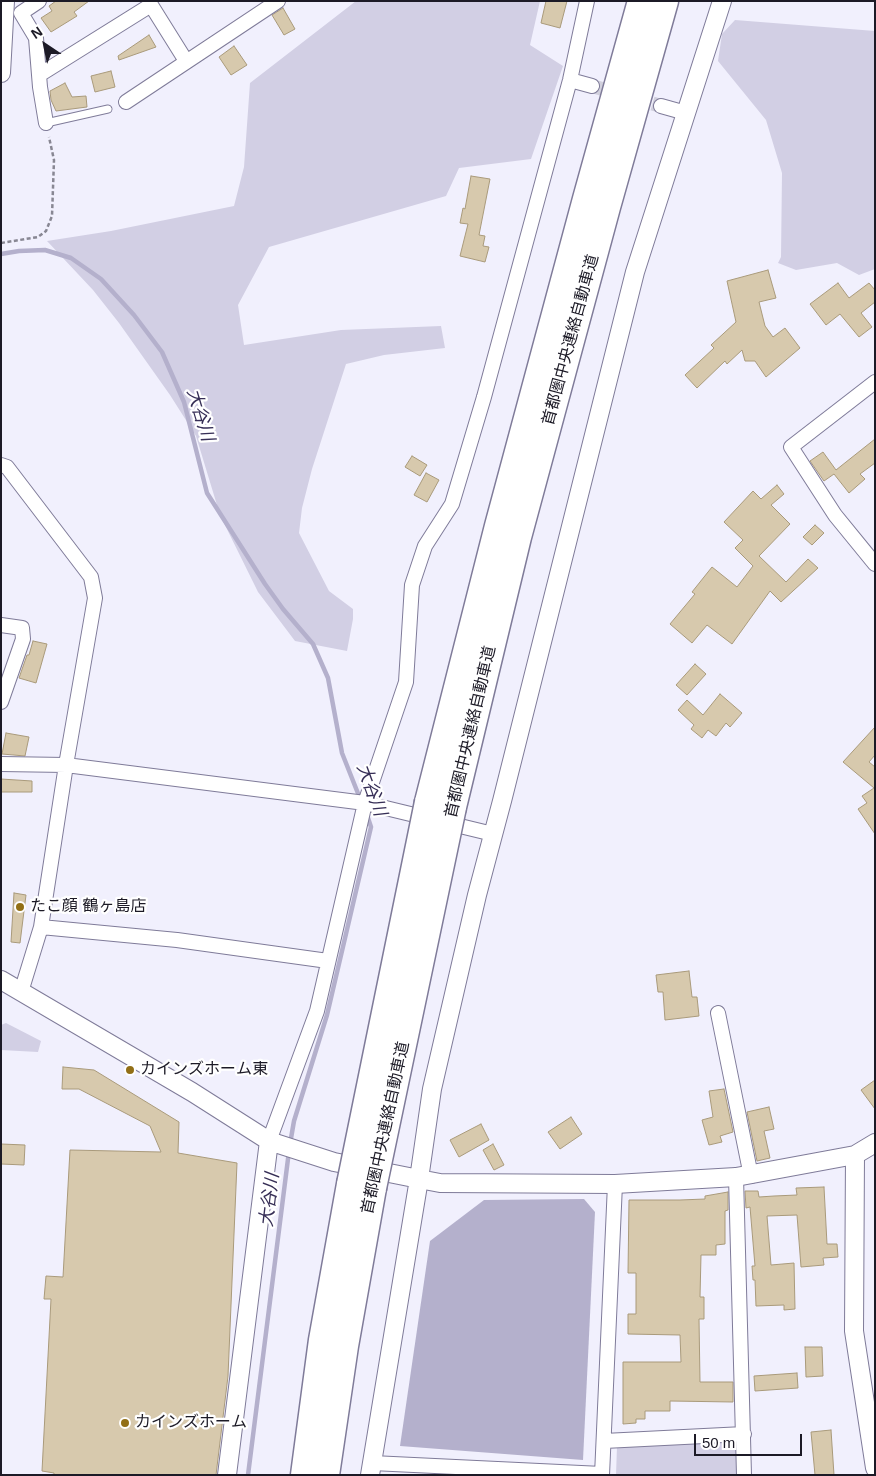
<!DOCTYPE html>
<html>
<head>
<meta charset="utf-8">
<style>
	body { margin:0 }
	#map { position:relative; width:876px; height:1476px; overflow:hidden; background:#f1f0fd; font-family:Arial,sans-serif }
	canvas { display:block }
	.frame { position:absolute; inset:0; border:2px solid #1c1a26; pointer-events:none }
	.north { position:absolute; left:20px; top:20px; width:50px; height:50px; -webkit-text-stroke:4px #fff; paint-order:stroke; rotate:326deg; font-size:14px; font-weight:700; line-height:20px; text-align:center; color:#1c1a26 }
	.north::after { content:''; display:block; margin:auto; width:18px; height:22px; background:#1c1a26; clip-path:polygon(50% 0,100% 100%,50% 72%,0 100%) }
	.scale { position:absolute; left:694px; top:1434px; width:108px; height:22px; box-sizing:border-box; border:2px solid #1c1a26; border-top:0; padding-left:6px; font-size:15px; line-height:18px; white-space:nowrap; color:#1c1a26; -webkit-text-stroke:4px #fff; paint-order:stroke }
</style>
</head>
<body>
<div id="map">
<canvas width="876" height="1476"></canvas>
<div class="frame"></div>
<div class="north">N</div>
<div class="scale">50 m</div>
</div>
<script>
const ctx = document.querySelector('canvas').getContext('2d');
ctx.lineJoin = 'round';
function fill(path, color) { ctx.fillStyle = color; ctx.fill(path, 'evenodd'); }
const shape = rows => new Path2D(rows.map(r => 'M' + r).join(''));
function stroke(path, color, width, dash) { ctx.strokeStyle = color; ctx.lineWidth = width; ctx.lineCap = dash ? 'butt' : 'round'; ctx.setLineDash(dash || []); ctx.stroke(path); }
function write(font, color, halo, rows, align = 'center') {
  ctx.font = font + ' Arial,"Noto Sans JP",sans-serif'; ctx.lineWidth = 4.5; ctx.setLineDash([]); ctx.textBaseline = 'middle'; ctx.strokeStyle = halo; ctx.fillStyle = color; for (const [text, x, y, turn = 0] of rows) {
    ctx.save(); ctx.translate(x, y); ctx.rotate((+turn || 0) * Math.PI / 180); ctx.textAlign = isNaN(turn) ? turn : align; if (halo) ctx.strokeText(text, 0, 0); ctx.fillText(text, 0, 0); ctx.restore();
  }
}
const green = shape([
	[356,1,540,1,530,45,563,66,531,159,459,168,446,196,269,247,238,305,244,345,341,330,441,326,445,348,384,355,346,364,312,469,302,508,299,533,329,591,353,609,353,619,347,651,295,641,258,592,220,515,196,436,170,395,119,323,93,290,47,241,111,231,234,206,244,167,250,83],
	[735,20,875,31,875,269,859,275,837,263,796,270,778,263,781,257,782,173,766,120,718,61,722,34],
	[6,1023,41,1041,38,1052,1,1050,1,1025],
	[736,1442,736,1475,616,1475,617,1446]
]);
const water = shape([
	[584,1199,595,1212,583,1460,400,1446,430,1241,484,1200]
]);
const stream = shape([
	[1,254,19,251,45,250,71,258,101,279,134,315,162,352,184,402,207,493,265,584,283,609,313,644,328,678,342,753,361,801],
	[290,1144,294,1121,327,1015,371,827,367,815],
	[248,1475,289,1151]
]);
const building = shape([
	[56,1,89,1,74,12,77,16,51,32,41,18,52,11,49,6,56,1],
	[546,1,567,1,560,28,541,23,546,1],
	[283,8,295,29,284,35,272,15,283,8],
	[149,35,156,47,119,60,118,56,149,35],
	[234,46,247,65,231,75,219,57,234,46],
	[111,71,115,87,95,92,91,76,111,71],
	[65,83,72,97,86,96,87,107,56,111,51,100,50,91,65,83],
	[471,176,490,179,479,235,485,236,483,246,489,247,485,262,460,256,468,224,460,223,463,208,465,209,471,176],
	[768,270,776,298,759,302,765,326,773,337,785,328,800,348,766,377,755,361,745,361,742,350,727,364,725,361,697,388,685,375,714,348,711,345,736,322,727,281,768,270],
	[838,283,849,298,869,283,875,290,875,302,861,313,872,327,859,337,840,314,826,325,810,304,838,283],
	[875,439,875,463,860,474,865,479,849,493,834,474,824,481,810,461,823,452,836,470,875,439],
	[412,456,427,465,420,476,405,467,412,456],
	[426,473,439,480,427,502,414,495,426,473],
	[777,485,784,494,771,505,790,524,759,556,786,582,808,559,818,568,781,602,770,591,732,644,707,625,692,643,670,624,695,594,692,592,712,567,737,587,753,566,735,548,743,540,724,522,753,491,761,499,777,485],
	[815,525,824,533,812,545,803,537,815,525],
	[33,641,47,644,36,683,19,678,27,655,29,655,33,641],
	[695,664,706,674,687,695,676,685,695,664],
	[720,694,742,713,730,727,726,723,716,736,708,730,702,738,691,729,694,725,678,710,687,700,703,715,720,694],
	[875,727,875,755,869,762,875,767,875,834,858,809,867,803,862,796,874,788,843,762,875,727],
	[6,733,29,737,25,756,2,754,6,733],
	[1,779,32,781,32,792,1,792,1,779],
	[14,893,26,895,20,943,11,942,14,893],
	[689,971,692,997,697,997,699,1016,665,1020,663,992,658,992,656,975,689,971],
	[63,1067,94,1070,179,1122,178,1153,237,1163,228,1376,216,1475,54,1475,54,1473,42,1471,51,1299,44,1299,46,1276,63,1277,70,1150,161,1152,150,1126,79,1089,62,1089,63,1067],
	[875,1080,875,1109,861,1090,875,1080],
	[724,1089,733,1132,720,1136,722,1142,709,1145,702,1120,713,1117,709,1091,724,1089],
	[769,1107,774,1129,764,1131,770,1158,757,1161,747,1112,769,1107],
	[571,1117,582,1134,560,1149,548,1132,571,1117],
	[481,1124,489,1140,459,1157,450,1140,481,1124],
	[1,1144,25,1145,24,1165,1,1164,1,1144],
	[493,1144,504,1165,494,1170,483,1150,493,1144],
	[824,1187,827,1244,837,1244,838,1257,823,1258,824,1265,801,1267,797,1215,767,1216,771,1265,794,1263,795,1309,784,1310,784,1305,756,1306,755,1280,753,1280,752,1266,755,1266,750,1207,746,1208,745,1191,758,1191,759,1197,774,1196,797,1195,796,1188,824,1187],
	[728,1192,728,1210,725,1211,725,1244,716,1245,716,1255,701,1255,700,1297,704,1297,704,1319,699,1319,700,1382,733,1382,733,1402,670,1401,670,1411,645,1411,645,1419,636,1419,636,1423,623,1424,623,1362,681,1362,680,1335,628,1334,628,1314,636,1314,636,1273,628,1273,629,1200,680,1200,705,1199,705,1196,728,1192],
	[805,1347,822,1347,823,1376,806,1377,805,1347],
	[797,1373,798,1388,755,1391,754,1376,797,1373],
	[831,1430,834,1475,815,1475,811,1432,831,1430]
]);
const minorTunnel = shape([
	[592,86,661,106]
]);
const path = shape([
	[1,243,38,237,46,231,52,216,54,160,49,137]
]);
const service = shape([
	[46,123,108,109]
]);
const minor = shape([
	[39,1,21,13,36,38,40,87,46,123],
	[39,75,151,5,186,61],
	[570,80,592,86],
	[126,102,278,1],
	[661,106,686,113],
	[875,382,791,447,835,515,875,564],
	[1,465,7,467,91,577,95,598,66,765,41,927,21,992],
	[1,625,22,628,23,639,1,702],
	[1,764,66,765,365,803,493,834],
	[41,927,177,940,328,961],
	[718,1013,751,1176],
	[269,1141,317,1011,365,803,406,682,412,585,425,546,452,504,484,397,570,80,587,1],
	[736,1177,744,1475],
	[604,1441,744,1434],
	[372,1463,602,1474],
	[602,1475,615,1184]
]);
const tertiary = shape([
	[1,73,5,1],
	[1,980,192,1092,269,1141,334,1162,419,1179,440,1183,615,1184,736,1177,855,1155,875,1143],
	[855,1155,854,1331,875,1468],
	[227,1475,269,1141],
	[370,1475,419,1179,432,1089,477,895,502,801,635,272,722,1]
]);
const motorway = shape([
	[428,802,498,526,586,199,641,1],
	[453,807,518,537,607,207,665,1],
	[304,1475,322,1340,350,1184],
	[326,1475,345,1346,373,1188]
]);
const motorwayBridge = shape([
	[350,1184,428,802],
	[373,1188,453,807]
]);
const markers = [
	[20,907,5,"#926f16"],
	[130,1070,5,"#926f16"],
	[125,1423,5,"#926f16"]
];
const streetNames = [
	["首都圏中央連絡自動車道",571,340,-75],
	["首都圏中央連絡自動車道",471,732,-77],
	["首都圏中央連絡自動車道",386,1128,-78]
];
const poiNames = [
	["たこ顔 鶴ヶ島店",30,907],
	["カインズホーム東",140,1070],
	["カインズホーム",135,1423]
];
const waterNames = [
	["大谷川",200,415,73],
	["大谷川",371,790,70],
	["大谷川",270,1200,-83]
];
fill(green, '#d2cfe4');
fill(water, '#b4b0cc');
stroke(stream, '#b4b0cc', 4.5);
fill(building, '#d7c9ad');
stroke(building, '#a99a7b', 1);
stroke(minorTunnel, '#d1d0dd', 14, [14, 7]);
stroke(service, '#7f7b99', 9);
stroke(minor, '#7f7b99', 16);
stroke(tertiary, '#7f7b99', 20);
stroke(motorway, '#7f7b99', 29);
stroke(path, '#888793', 2.5, [4, 2.5]);
stroke(service, '#fff', 7);
stroke(minor, '#fff', 14);
stroke(tertiary, '#fff', 18);
stroke(motorway, '#fff', 26);
stroke(motorwayBridge, '#7f7b99', 29, []);
stroke(motorwayBridge, '#fff', 26);
for (const [x, y, r, color] of markers) { const dot = new Path2D(); dot.arc(x, y, r, 0, 2 * Math.PI); ctx.fillStyle = color; ctx.fill(dot); stroke(dot, '#fff', 2); }
write('16px', '#1c1a26', '#fff', streetNames);
write('16px', '#1c1a26', '#fff', poiNames, 'left');
write('italic 18px', '#362e56', '#fff', waterNames);
</script>
</body>
</html>
